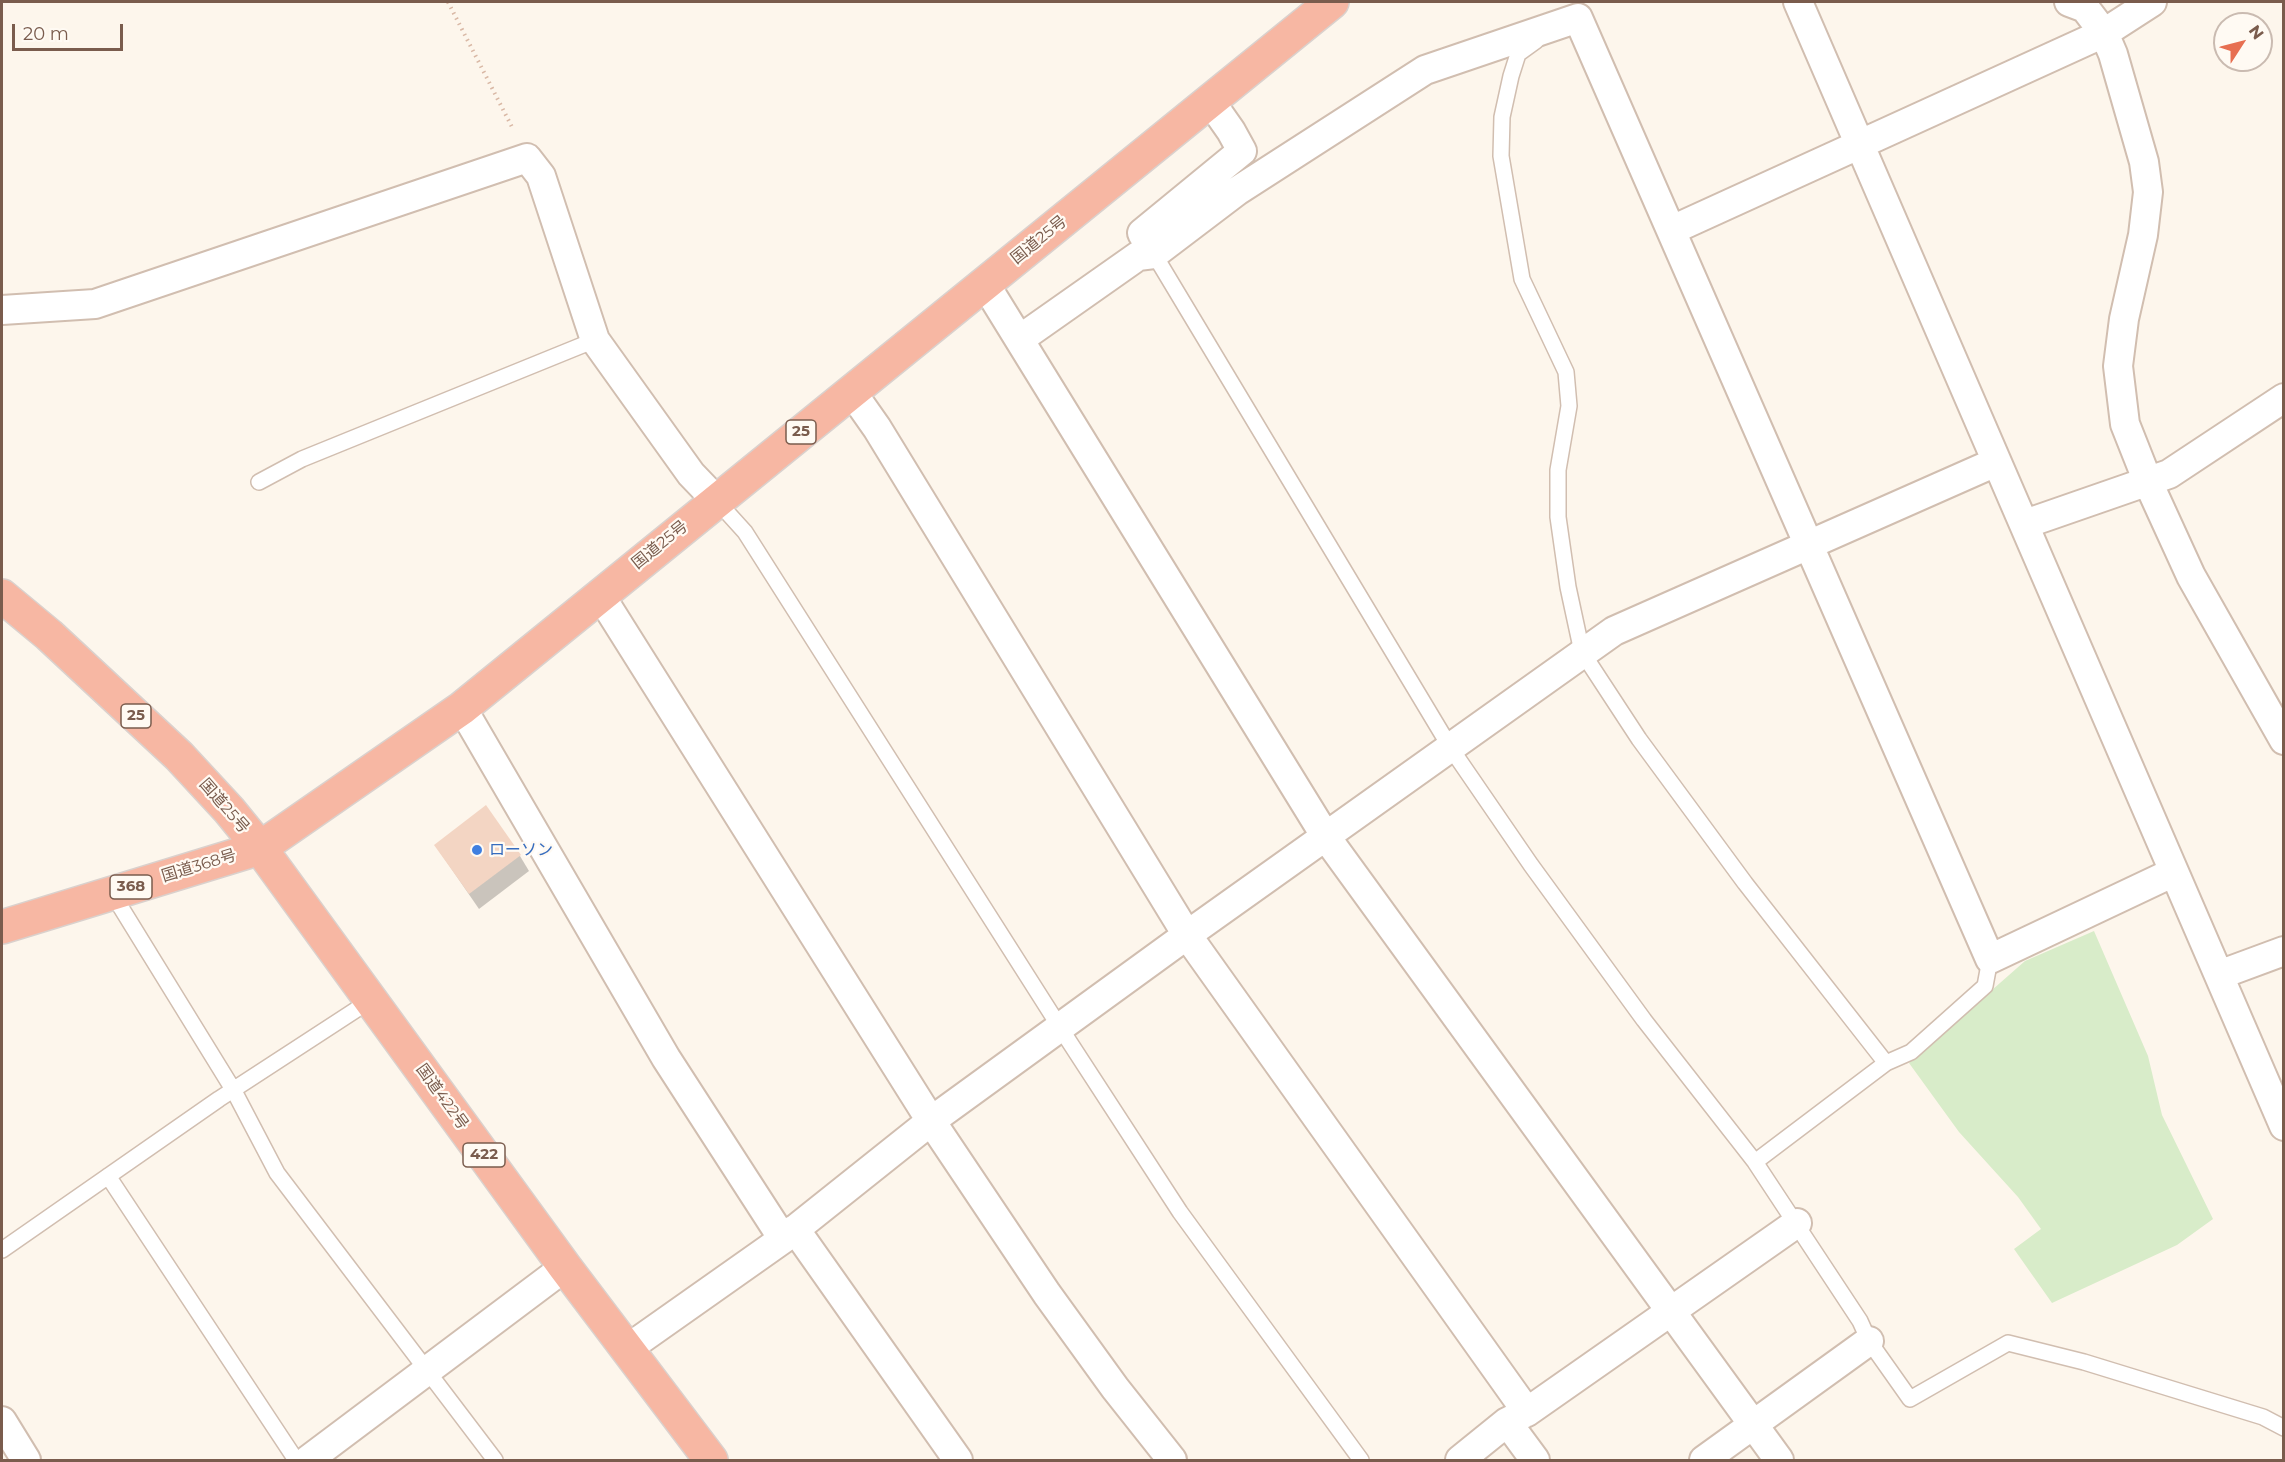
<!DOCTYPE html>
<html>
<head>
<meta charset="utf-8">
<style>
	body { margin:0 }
	#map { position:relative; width:2285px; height:1462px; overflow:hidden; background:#fdf6ec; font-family:Montserrat,sans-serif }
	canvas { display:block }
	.frame { position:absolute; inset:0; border:3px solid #7a5c4d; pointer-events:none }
	.north { position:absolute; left:2213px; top:12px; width:60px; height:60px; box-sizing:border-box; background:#fffaf3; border:2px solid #cabbb1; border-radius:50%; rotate:54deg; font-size:16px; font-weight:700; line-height:24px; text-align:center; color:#7a5c4d }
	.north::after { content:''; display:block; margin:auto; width:21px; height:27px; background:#e76f51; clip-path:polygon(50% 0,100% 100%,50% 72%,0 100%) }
	.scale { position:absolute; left:12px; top:24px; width:111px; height:27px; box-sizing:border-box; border:3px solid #7a5c4d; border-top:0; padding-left:8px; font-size:18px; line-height:21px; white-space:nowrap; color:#7a5c4d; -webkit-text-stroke:4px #fffaf3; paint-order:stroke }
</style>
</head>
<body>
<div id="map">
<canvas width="2285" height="1462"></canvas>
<div class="frame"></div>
<div class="north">N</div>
<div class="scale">20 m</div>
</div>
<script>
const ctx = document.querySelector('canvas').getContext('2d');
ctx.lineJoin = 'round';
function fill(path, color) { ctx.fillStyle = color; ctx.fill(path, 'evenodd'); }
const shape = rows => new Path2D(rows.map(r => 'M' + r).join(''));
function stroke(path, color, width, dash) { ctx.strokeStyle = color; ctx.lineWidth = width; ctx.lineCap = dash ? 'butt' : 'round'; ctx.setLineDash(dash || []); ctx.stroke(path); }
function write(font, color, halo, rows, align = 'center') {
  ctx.font = font + ' Montserrat,"Noto Sans JP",sans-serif'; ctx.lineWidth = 4.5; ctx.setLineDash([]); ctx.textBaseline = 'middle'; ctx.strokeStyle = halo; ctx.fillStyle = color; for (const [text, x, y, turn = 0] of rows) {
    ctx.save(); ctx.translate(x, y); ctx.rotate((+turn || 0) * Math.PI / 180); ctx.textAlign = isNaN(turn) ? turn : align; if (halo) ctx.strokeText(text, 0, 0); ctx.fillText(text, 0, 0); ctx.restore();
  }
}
const green = shape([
	[2094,931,2148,1056,2162,1115,2213,1219,2177,1245,2052,1303,2014,1249,2041,1229,2018,1197,1959,1132,1909,1063,2025,961]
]);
const shadow = shape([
	[435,845,520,856,529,871,479,909]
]);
const building = shape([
	[486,805,521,855,469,894,434,845]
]);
const path = shape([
	[448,2,513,129]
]);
const lane = shape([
	[1536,41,1518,54,1511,76,1502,117,1501,156,1522,279,1566,372,1569,406,1558,470,1558,517,1568,587,1582,652,1639,739,1745,883,1886,1063],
	[1154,254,1450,747,1531,865,1644,1020,1755,1162,1860,1321,1869,1341,1910,1399,2008,1343,2084,1362,2263,1417,2284,1428],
	[259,482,302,459,595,340],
	[716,500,745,532,1061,1029,1180,1212,1361,1460],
	[112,893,234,1091,277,1173,495,1460],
	[1755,1162,1886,1063,1911,1052,1985,986,1990,959],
	[108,1176,296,1460],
	[2,1250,219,1099,371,1000]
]);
const street = shape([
	[1798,2,2284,1126],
	[2069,2,2085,8,2104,33,2113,54,2144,162,2148,192,2143,235,2124,319,2118,366,2125,424,2148,482,2191,576,2284,740],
	[1210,101,1231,131,1242,151,1142,233,1154,254,1237,191,1425,70,1578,18,1990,959,2174,872],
	[1672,230,2104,33,2152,2],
	[985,284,1326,837,1779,1460],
	[2,310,95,304,527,158,541,176,595,340,691,474,716,500],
	[1020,339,1138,256,1154,254],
	[851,391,877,428,1187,935,1527,1412],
	[2025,524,2169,474,2284,398],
	[600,595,931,1121,1047,1294,1115,1388,1172,1460],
	[462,708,666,1058,783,1239],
	[2219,975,2284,951],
	[795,1229,958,1460],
	[627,1349,783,1239,931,1121,1187,935,1614,631,1996,462],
	[2,1421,26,1460],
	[1507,1422,1535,1460],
	[308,1460,565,1267],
	[1460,1460,1507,1422,1527,1412,1797,1223],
	[1704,1460,1869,1341]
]);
const highway = shape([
	[2,596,49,635,179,756,229,810,260,848,565,1267,711,1460],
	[2,927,260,848,462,708,1332,2]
]);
const markers = [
	[477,850,6,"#3f7fe0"]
];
const shields = [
	[801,432,30],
	[136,716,30],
	[131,887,42],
	[484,1155,42]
];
const shieldNames = [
	["25",801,432],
	["25",136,716],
	["368",131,887],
	["422",484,1155]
];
const streetNames = [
	["国道25号",1039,240,-39],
	["国道25号",660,545,-39],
	["国道25号",224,806,49],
	["国道368号",199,866,-17],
	["国道422号",442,1097,54]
];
const shopNames = [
	["ローソン",489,850]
];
fill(green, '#d8ecc9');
fill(shadow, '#0003');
fill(building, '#f3d5c3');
stroke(lane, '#d1beb0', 18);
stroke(street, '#d1beb0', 32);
stroke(highway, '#dad1cd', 36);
stroke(path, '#d9b8a5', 4, [1.5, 4.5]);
stroke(lane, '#fff', 15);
stroke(street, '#fff', 28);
stroke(highway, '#f7b7a3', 33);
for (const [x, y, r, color] of markers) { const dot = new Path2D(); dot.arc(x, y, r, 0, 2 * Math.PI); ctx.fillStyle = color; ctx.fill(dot); stroke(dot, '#fffaf3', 2); }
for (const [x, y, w] of shields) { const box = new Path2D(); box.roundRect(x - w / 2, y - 12, w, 24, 4.5); ctx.fillStyle = '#fffaf3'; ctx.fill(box); stroke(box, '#7a5c4d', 1.5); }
write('bold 15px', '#7a5c4d', null, shieldNames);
write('16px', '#7a5c4d', '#fffaf3', streetNames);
write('16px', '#366cbe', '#fffaf3', shopNames, 'left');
</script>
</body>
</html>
